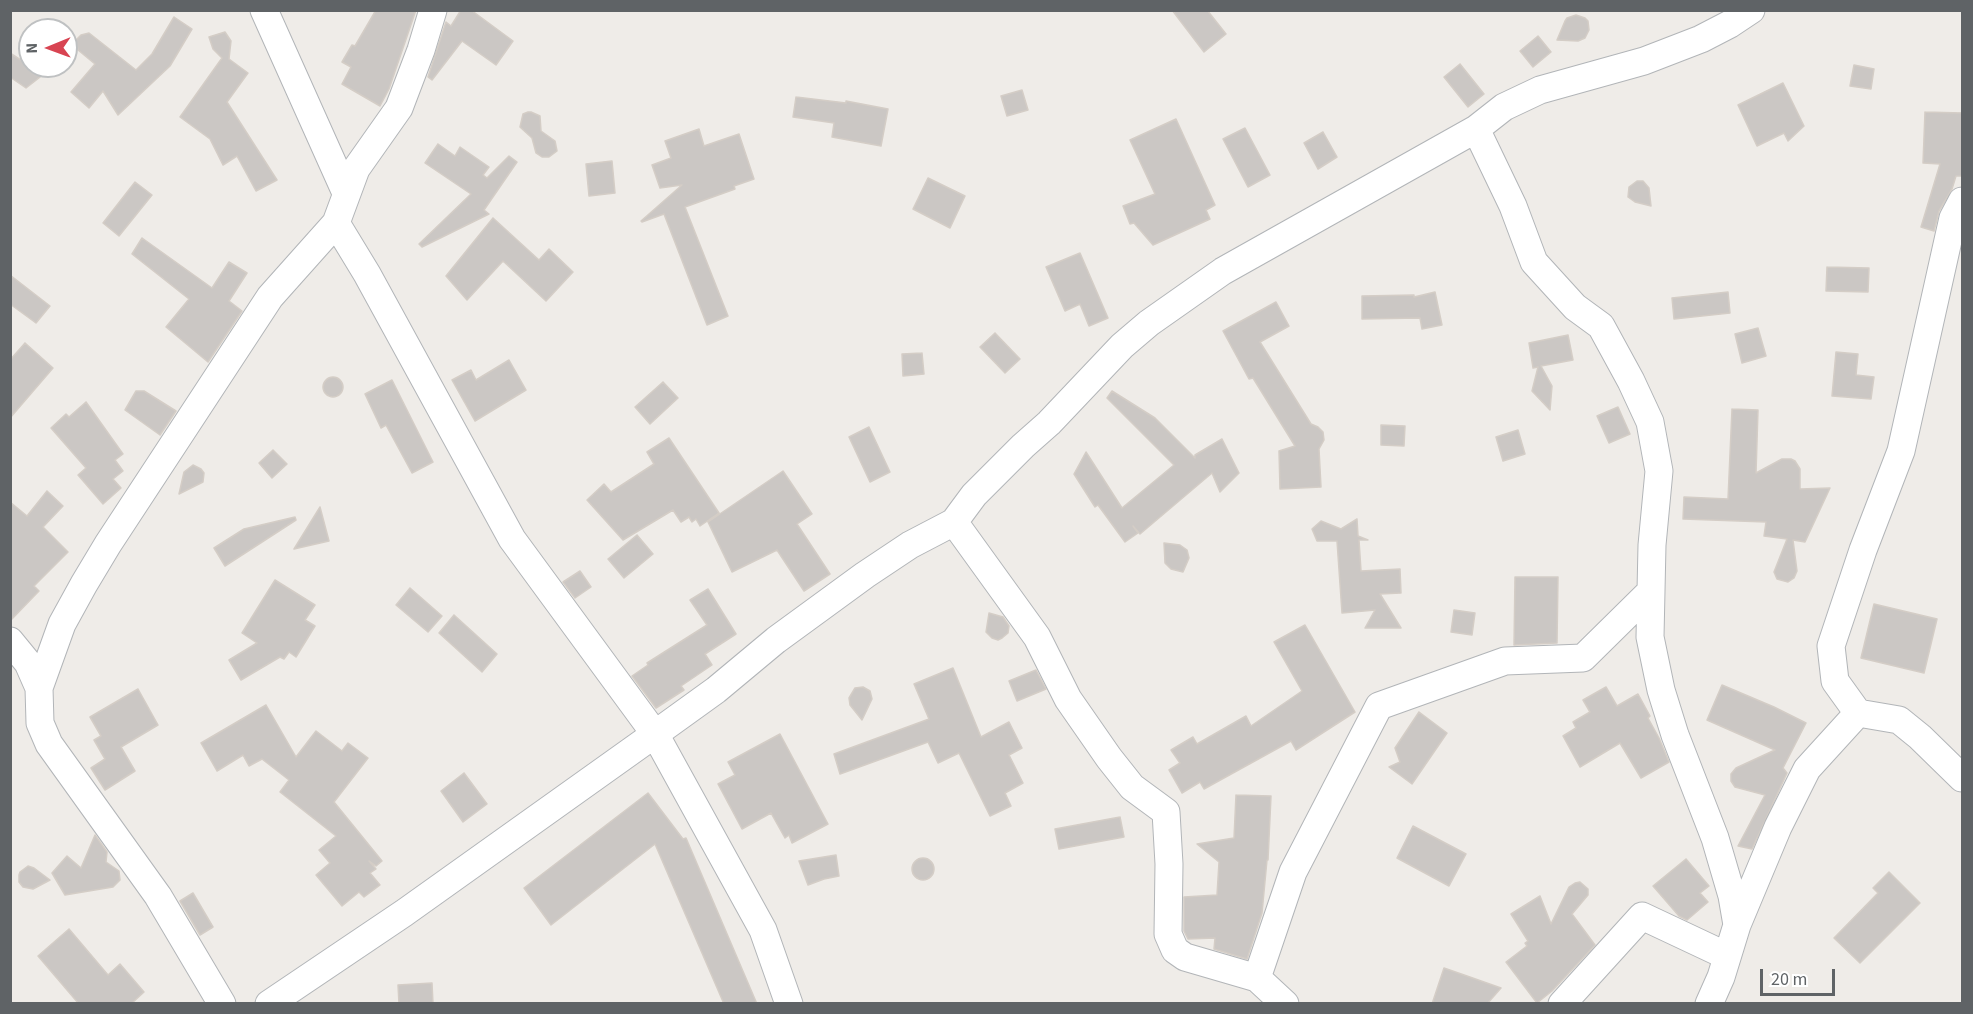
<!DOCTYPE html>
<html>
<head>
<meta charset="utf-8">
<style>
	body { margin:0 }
	#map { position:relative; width:1973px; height:1014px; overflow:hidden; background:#efece8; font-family:"Source Sans 3",sans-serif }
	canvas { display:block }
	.frame { position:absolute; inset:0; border:12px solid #5f6366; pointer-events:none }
	.north { position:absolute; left:18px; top:18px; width:60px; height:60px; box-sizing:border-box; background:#fff; border:2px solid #bfc1c2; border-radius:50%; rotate:269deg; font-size:16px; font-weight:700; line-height:24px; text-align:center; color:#5f6366 }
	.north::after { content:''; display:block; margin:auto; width:21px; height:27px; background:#d84452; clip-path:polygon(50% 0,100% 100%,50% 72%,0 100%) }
	.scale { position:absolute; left:1760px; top:969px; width:75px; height:27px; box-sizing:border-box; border:3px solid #5f6366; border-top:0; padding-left:8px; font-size:18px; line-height:21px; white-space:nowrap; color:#5f6366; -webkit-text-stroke:4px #fff; paint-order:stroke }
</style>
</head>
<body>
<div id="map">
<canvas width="1973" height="1014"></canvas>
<div class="frame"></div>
<div class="north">N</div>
<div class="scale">20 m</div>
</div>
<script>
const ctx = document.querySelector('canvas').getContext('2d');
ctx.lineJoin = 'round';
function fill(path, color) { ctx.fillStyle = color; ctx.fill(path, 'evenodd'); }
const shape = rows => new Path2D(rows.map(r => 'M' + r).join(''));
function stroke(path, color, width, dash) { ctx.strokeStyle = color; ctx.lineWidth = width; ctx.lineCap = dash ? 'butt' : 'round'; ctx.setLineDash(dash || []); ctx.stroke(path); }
const building = shape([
	[376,10,416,10,389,89,380,106,342,84,351,67,342,62,352,45,355,46,376,10],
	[461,10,471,10,513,41,496,65,462,41,432,80,428,77,446,22,451,26,461,10],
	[1172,10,1207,10,1226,34,1204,52,1172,10],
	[1576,15,1585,18,1588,21,1589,30,1585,38,1578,41,1557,40,1565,21,1567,18,1576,15],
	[174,17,192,29,170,66,118,115,103,91,89,108,71,92,95,64,78,50,76,40,81,35,89,33,136,70,152,54,174,17],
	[225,32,231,41,229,59,248,73,227,102,277,180,256,191,237,156,223,165,210,139,180,117,222,58,213,49,209,37,225,32],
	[1538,36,1551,52,1533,67,1520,51,1538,36],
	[10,53,30,66,44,74,26,88,10,77,10,53],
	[1460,64,1484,94,1468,107,1444,77,1460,64],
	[1854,65,1874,69,1871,89,1850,86,1854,65],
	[1783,83,1804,126,1788,141,1784,133,1757,146,1738,105,1783,83],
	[1022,90,1028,110,1007,116,1001,96,1022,90],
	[796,97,846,103,846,101,888,109,881,146,832,137,834,123,793,117,796,97],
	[528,112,531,112,540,116,541,131,555,141,557,151,549,157,542,157,536,153,532,138,520,127,523,114,528,112],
	[1925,112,1962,113,1962,176,1956,176,1952,189,1939,211,1934,231,1921,227,1940,164,1923,163,1925,112],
	[1176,119,1215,205,1206,210,1210,219,1153,245,1134,223,1130,224,1123,206,1155,194,1130,140,1176,119],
	[1245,128,1270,175,1248,187,1223,139,1245,128],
	[699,129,704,146,739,134,754,179,734,186,735,189,685,207,728,316,707,325,664,214,642,222,641,221,682,185,660,188,652,165,671,158,665,141,699,129],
	[1323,132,1337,157,1318,169,1304,143,1323,132],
	[438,144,455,156,460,147,489,167,483,175,487,178,509,156,517,162,484,210,489,214,422,247,419,244,471,194,425,163,438,144],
	[612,161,615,193,589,196,586,164,612,161],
	[928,178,965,196,950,228,913,209,928,178],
	[1637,181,1643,181,1649,188,1651,206,1635,202,1628,197,1629,187,1637,181],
	[135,182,152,195,119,236,103,223,135,182],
	[493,218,539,260,549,249,573,272,546,301,503,261,467,300,446,276,493,218],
	[142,238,212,288,229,262,247,273,229,301,242,311,208,362,166,327,189,299,132,254,142,238],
	[1080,253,1108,318,1089,326,1080,304,1065,311,1046,267,1080,253],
	[1827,267,1869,268,1868,292,1826,291,1827,267],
	[10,275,50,306,36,323,10,304,10,275],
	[1435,292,1442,325,1422,329,1420,318,1362,319,1362,296,1414,295,1414,297,1435,292],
	[1728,292,1730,313,1674,319,1672,298,1728,292],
	[1276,302,1289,326,1260,342,1311,424,1318,427,1323,432,1324,440,1319,449,1321,487,1280,489,1279,451,1295,446,1253,378,1249,379,1223,331,1276,302],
	[1758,328,1766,356,1742,363,1735,334,1758,328],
	[995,333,1020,359,1005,373,980,347,995,333],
	[1568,335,1573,360,1541,366,1552,386,1550,410,1532,391,1538,367,1533,368,1529,343,1568,335],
	[25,343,53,368,10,418,10,360,25,343],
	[1836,352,1858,354,1856,375,1874,377,1871,399,1832,396,1836,352],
	[922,353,924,374,903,376,902,354,922,353],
	[509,360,526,390,475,421,452,380,471,370,476,380,509,360],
	'323 387a10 10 0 1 1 20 0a10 10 0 1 1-20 0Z',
	[392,380,433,462,412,473,386,425,381,428,365,394,392,380],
	[663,382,678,398,650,424,635,407,663,382],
	[136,391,144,391,176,411,160,435,125,410,136,391],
	[1112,391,1155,418,1195,458,1195,455,1222,439,1239,473,1220,492,1212,473,1140,534,1133,526,1138,533,1125,542,1098,505,1095,507,1074,474,1086,452,1122,508,1174,465,1107,398,1112,391],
	[86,402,123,454,115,460,123,471,113,479,121,488,103,504,78,475,86,468,51,428,66,414,69,417,86,402],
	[1618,407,1630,434,1609,443,1597,416,1618,407],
	[1732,409,1758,410,1756,473,1782,459,1791,459,1795,461,1800,469,1800,489,1830,488,1805,542,1793,540,1797,571,1794,578,1788,582,1777,579,1774,572,1787,539,1764,536,1766,522,1683,519,1684,497,1728,499,1732,409],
	[1381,425,1405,426,1404,446,1381,445,1381,425],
	[869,427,890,472,870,482,849,437,869,427],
	[1518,430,1525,454,1503,461,1496,437,1518,430],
	[669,438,719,513,700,526,696,519,692,522,689,517,681,522,673,510,623,540,587,500,604,484,611,492,654,464,647,452,669,438],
	[273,450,287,464,272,478,259,463,273,450],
	[193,465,201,469,204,473,203,482,179,494,184,472,193,465],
	[783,471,812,514,797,524,830,574,804,591,777,550,732,572,708,522,783,471],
	[47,491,63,506,43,527,68,552,34,586,39,591,10,621,10,502,27,516,47,491],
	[320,507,329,541,294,549,320,507],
	[295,517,296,520,225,566,214,548,244,529,295,517],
	[1357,519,1358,536,1368,540,1359,540,1361,571,1400,569,1401,593,1380,594,1401,628,1365,628,1375,610,1342,613,1337,541,1317,541,1312,529,1321,521,1341,529,1357,519],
	[637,535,653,554,624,578,608,559,637,535],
	[1164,543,1180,545,1187,550,1189,558,1183,572,1171,569,1165,563,1164,543],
	[580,571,591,587,575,598,563,582,580,571],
	[1515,577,1558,577,1557,643,1514,645,1515,577],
	[275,580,315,605,305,620,315,626,296,657,289,652,284,659,280,657,241,680,229,660,257,643,242,633,275,580],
	[410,588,442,616,428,632,396,605,410,588],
	[708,589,736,634,705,654,712,665,681,686,684,690,656,708,632,676,648,665,647,663,707,625,690,600,708,589],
	[1874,604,1937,619,1924,673,1861,658,1874,604],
	[1454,610,1475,613,1472,635,1451,632,1454,610],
	[989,613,1003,617,1009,626,1008,633,1002,638,998,640,992,638,986,632,989,613],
	[454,615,497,654,482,672,439,633,454,615],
	[1305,625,1355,712,1296,750,1291,741,1204,789,1200,782,1182,793,1169,770,1180,763,1171,750,1193,737,1197,744,1246,716,1251,726,1302,691,1274,642,1305,625],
	[953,668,981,737,1009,722,1022,748,1009,755,1023,783,1005,793,1011,806,990,816,959,753,938,763,928,742,840,774,834,754,929,719,914,684,953,668],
	[1036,670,1046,689,1017,701,1009,681,1036,670],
	[1722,685,1774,707,1806,723,1783,768,1787,773,1752,849,1738,846,1765,795,1735,787,1731,781,1731,774,1736,768,1775,750,1707,720,1722,685],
	[863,687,870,691,872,699,862,720,850,705,849,698,855,688,863,687],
	[1606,687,1617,706,1638,694,1650,716,1648,718,1659,738,1669,762,1641,778,1620,743,1580,767,1563,736,1576,728,1573,722,1590,712,1583,700,1606,687],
	[138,689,158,725,121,747,135,771,105,790,91,768,105,759,94,740,101,736,90,717,138,689],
	[266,705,296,757,316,731,342,751,348,743,368,758,334,802,382,861,376,866,369,861,376,869,370,873,380,885,364,897,359,892,342,906,316,875,330,863,319,850,336,836,280,792,289,780,262,759,249,766,243,755,217,771,201,743,266,705],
	[1419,712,1447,733,1412,784,1389,767,1400,762,1395,748,1419,712],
	[780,734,828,824,792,843,789,835,785,838,771,813,742,829,718,784,735,775,728,762,780,734],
	[464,773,487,804,463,822,441,791,464,773],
	[648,793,683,839,686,838,757,1004,724,1004,655,844,551,925,524,888,648,793],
	[1236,795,1271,796,1268,860,1267,860,1262,913,1247,959,1214,949,1215,938,1188,939,1184,931,1184,897,1217,895,1219,862,1197,844,1234,838,1236,795],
	[1120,817,1124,837,1059,849,1055,829,1120,817],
	[1413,826,1466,854,1449,886,1397,858,1413,826],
	[95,835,107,852,106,862,119,871,120,880,113,887,65,895,52,873,67,856,81,868,95,835],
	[836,855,839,876,824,879,808,885,799,861,836,855],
	'912 869a11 11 0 1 1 22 0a11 11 0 1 1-22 0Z',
	[1686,859,1709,886,1700,893,1708,902,1687,920,1679,916,1653,886,1686,859],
	[28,866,34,868,50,880,33,889,23,887,19,882,19,875,20,872,28,866],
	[1889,872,1920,903,1860,963,1834,938,1878,893,1873,888,1889,872],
	[1580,882,1588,889,1588,895,1572,914,1595,945,1552,991,1537,1003,1506,962,1527,946,1525,943,1528,941,1511,914,1540,896,1551,924,1569,887,1575,883,1580,882],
	[193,893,213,927,200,935,180,901,193,893],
	[69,929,108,975,120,964,144,992,131,1004,79,1004,38,956,69,929],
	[1444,968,1467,976,1501,988,1487,1004,1432,1004,1444,968],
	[432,983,433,1004,399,1004,398,985,432,983]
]);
const minor = shape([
	[264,10,346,193],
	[1476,129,1513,206,1534,262,1575,307,1601,326,1631,381,1650,422,1659,471,1652,545,1650,637,1661,690,1675,735,1715,838,1732,896,1737,925],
	[336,223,367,274,512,539,655,734,763,930,789,1004],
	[954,522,1037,637,1068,699,1109,758,1132,787,1166,812,1169,864,1168,934,1175,950,1185,957,1257,978,1285,1004],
	[10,641,28,663,39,688],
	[1858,713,1899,720,1920,737,1962,778],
	[1257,978,1293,872,1379,706,1505,661,1583,658,1650,592],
	[222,1004,158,896,49,744,40,723,39,688,62,624,84,584,108,544,270,297,336,223,356,169,399,108,421,50,433,10],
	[269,1004,404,913,655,734,716,690,776,640,865,575,910,545,954,522,974,495,1023,446,1049,423,1122,346,1149,323,1223,271,1476,129,1504,107,1540,90,1644,61,1701,39,1730,24,1751,10],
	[1562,1004,1642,916,1727,956],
	[1709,1004,1721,977,1737,925,1778,827,1807,769,1858,713,1835,681,1831,646,1863,550,1901,451,1953,218,1962,201]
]);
fill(building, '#cbc7c4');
stroke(building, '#d4cdc6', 1.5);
stroke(minor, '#b2b5b8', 29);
stroke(minor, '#fff', 27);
</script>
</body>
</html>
